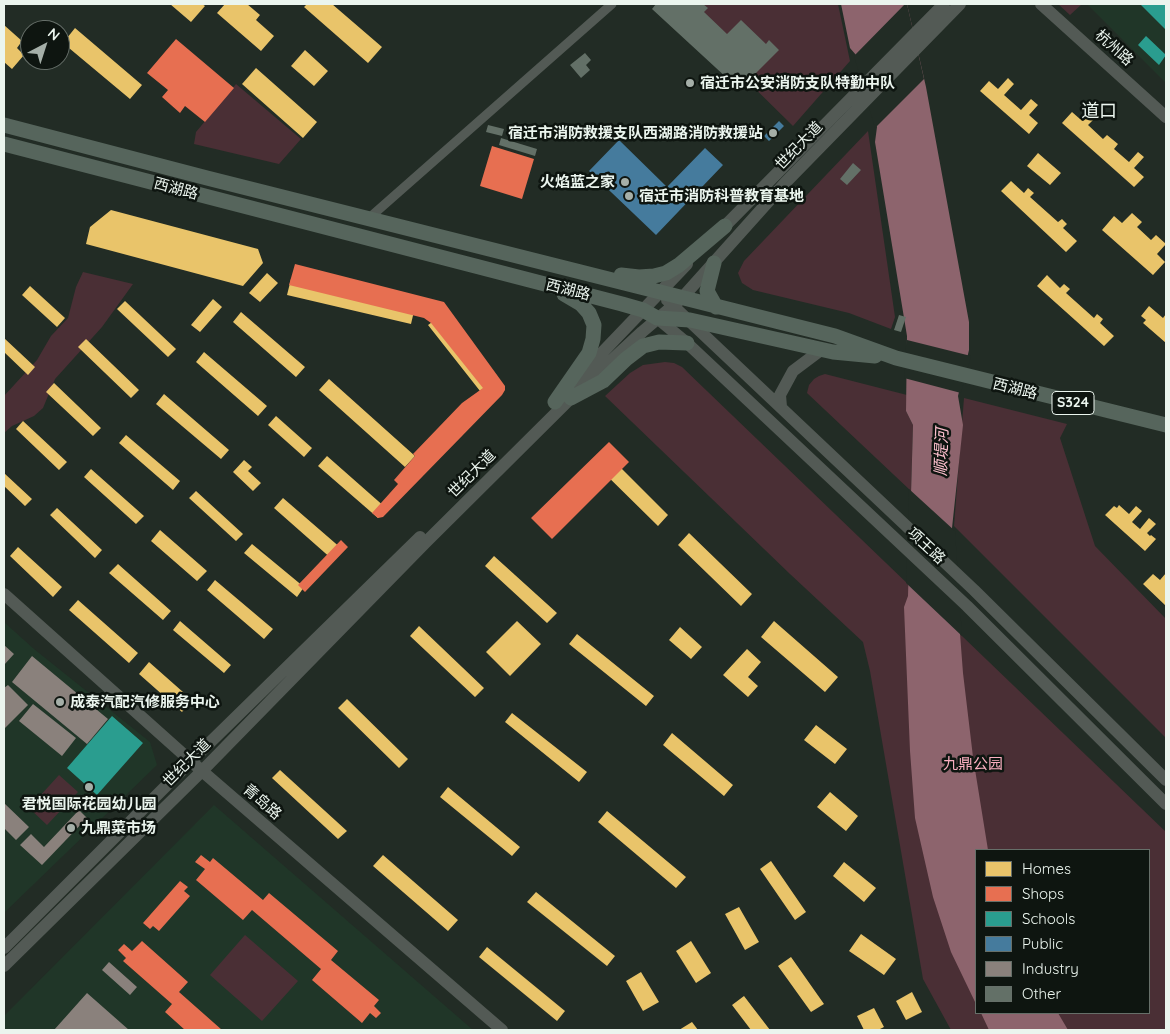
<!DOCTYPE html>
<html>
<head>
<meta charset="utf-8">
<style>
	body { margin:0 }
	#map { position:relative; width:1170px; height:1034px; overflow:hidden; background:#222c25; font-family:Quicksand,sans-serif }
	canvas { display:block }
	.frame { position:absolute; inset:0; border:5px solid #ebf5ee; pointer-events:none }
	.legend { position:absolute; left:975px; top:849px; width:175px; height:165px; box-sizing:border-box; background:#0e1510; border:1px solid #666f69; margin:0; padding:6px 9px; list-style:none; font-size:15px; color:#ebf5ee }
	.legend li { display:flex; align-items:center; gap:10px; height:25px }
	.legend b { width:25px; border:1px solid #666f69 }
	.north { position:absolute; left:20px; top:20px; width:50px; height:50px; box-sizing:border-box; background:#0e1510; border:1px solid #666f69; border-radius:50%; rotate:40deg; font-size:14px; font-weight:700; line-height:20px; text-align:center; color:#ebf5ee }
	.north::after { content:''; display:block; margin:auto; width:18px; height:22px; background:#a5afa8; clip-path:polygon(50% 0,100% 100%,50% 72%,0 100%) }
</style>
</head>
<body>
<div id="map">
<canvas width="1170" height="1034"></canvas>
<div class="frame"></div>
<ul class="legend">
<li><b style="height:14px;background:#e9c46a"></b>Homes</li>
<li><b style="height:14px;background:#e76f51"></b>Shops</li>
<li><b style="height:14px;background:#2a9d8f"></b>Schools</li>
<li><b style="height:14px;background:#457b9d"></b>Public</li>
<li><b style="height:14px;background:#8a817c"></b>Industry</li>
<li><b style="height:14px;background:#637067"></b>Other</li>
</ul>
<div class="north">N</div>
</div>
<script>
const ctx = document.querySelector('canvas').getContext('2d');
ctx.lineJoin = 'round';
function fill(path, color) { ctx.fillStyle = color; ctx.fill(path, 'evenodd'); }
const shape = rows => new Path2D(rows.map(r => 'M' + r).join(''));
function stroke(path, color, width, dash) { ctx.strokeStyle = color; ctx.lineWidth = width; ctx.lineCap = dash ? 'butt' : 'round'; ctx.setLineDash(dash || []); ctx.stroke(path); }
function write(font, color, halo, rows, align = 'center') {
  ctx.font = font + ' Quicksand,"Noto Sans SC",sans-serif'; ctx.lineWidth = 5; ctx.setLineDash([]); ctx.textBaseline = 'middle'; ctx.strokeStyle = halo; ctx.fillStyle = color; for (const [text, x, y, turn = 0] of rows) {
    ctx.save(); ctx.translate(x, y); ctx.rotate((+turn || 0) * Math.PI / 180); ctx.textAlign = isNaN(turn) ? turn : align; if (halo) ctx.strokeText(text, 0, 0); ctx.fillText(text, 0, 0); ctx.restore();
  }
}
const built = shape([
	[1087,4,1166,4,1166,83],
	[4,622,34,649,150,742,157,765,4,913],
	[214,805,473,1030,4,1030,4,1016]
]);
const green = shape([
	[669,4,838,4,850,61,793,126],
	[1058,4,1082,4,1070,15],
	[236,84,301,139,279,164,194,144,196,132],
	[868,131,895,317,891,329,849,313,753,290,742,283,738,273,744,261],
	[83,272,133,284,102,327,55,379,43,408,34,416,12,426,4,433,4,396,37,360,51,336,68,318,76,287],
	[665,362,674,363,682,367,1166,832,1166,1030,951,1030,923,979,870,671,863,642,790,574,605,396,630,373,643,365],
	[976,850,1149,850,1149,1013,976,1013],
	[825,374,907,395,906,411,913,425,911,491,807,393,809,385,814,379,819,376],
	[964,398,1067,424,1060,438,1095,546,1166,619,1166,738,954,526],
	[59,775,78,792,47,825,29,808],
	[245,935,298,981,262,1021,210,975]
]);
const water = shape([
	[841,4,907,4,926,87,969,322,969,350,958,396,963,425,952,528,963,673,973,757,988,850,976,850,976,1004,951,952,933,897,915,818,910,751,904,607,908,596,913,425,906,411,907,336,875,142,877,127,856,55,850,48],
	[981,1013,1058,1013,1068,1030,989,1030]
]);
const pier = shape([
	[905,4,907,4,924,79,875,128,854,56],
	[907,340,971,356,961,393,904,378,905,352],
	[909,489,955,531,962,636,906,583]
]);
const homes = shape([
	[170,4,202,4,205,6,191,22],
	[225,4,247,4,260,15,256,20,274,36,261,51,217,13],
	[307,4,332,4,382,47,368,63,304,7],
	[4,25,22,41,17,48,24,55,12,69,4,62],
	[75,28,142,85,130,99,63,43],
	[305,50,328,71,314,86,291,66],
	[256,68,317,122,303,138,242,84],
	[1008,78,1014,84,1004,95,1021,110,1031,99,1038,105,1029,115,1038,123,1029,134,980,91,989,81,998,89],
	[1090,108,1098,115,1088,125,1103,139,1107,135,1118,144,1114,149,1129,162,1138,152,1144,157,1134,168,1144,177,1134,187,1062,123,1072,112,1080,119],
	[1038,153,1061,173,1050,185,1027,166],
	[1011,181,1024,193,1028,188,1034,193,1030,197,1058,222,1062,219,1067,224,1063,228,1077,241,1066,252,1001,191],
	[111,210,258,249,263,263,243,286,86,244,90,227],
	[1132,213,1142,222,1137,227,1151,240,1156,235,1166,244,1157,254,1165,262,1153,275,1102,230,1114,216,1122,223],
	[267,273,278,283,260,302,249,293],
	[1047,275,1060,288,1064,284,1070,289,1066,293,1094,318,1097,314,1103,319,1100,323,1114,336,1104,346,1037,286],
	[291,279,415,307,411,324,287,295],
	[30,286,65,318,57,327,22,295],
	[213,299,222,307,200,332,191,325],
	[125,301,176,349,168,357,117,309],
	[1149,306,1163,318,1166,314,1166,343,1143,323,1146,320,1141,316],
	[241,312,305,367,296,377,233,322],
	[442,315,493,381,480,391,428,325],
	[4,338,35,367,28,375,4,352],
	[86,339,139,390,131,398,78,347],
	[204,352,267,406,258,416,196,362],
	[329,379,415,456,405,467,319,390],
	[54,383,101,428,93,436,46,392],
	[164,394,229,450,221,459,156,404],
	[276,416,312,448,304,457,268,425],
	[23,421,67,462,59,470,16,429],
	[126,435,180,481,173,490,119,443],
	[605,452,668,515,658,526,594,463],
	[327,456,386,508,378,518,318,466],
	[244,460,252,467,248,471,261,483,253,491,233,472],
	[91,469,144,516,136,524,84,477],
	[4,473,32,499,25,506,4,486],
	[196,491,243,534,236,541,189,498],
	[283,498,342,549,333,560,274,508],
	[1119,505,1129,514,1136,506,1142,511,1132,522,1140,529,1149,518,1156,524,1147,533,1150,536,1151,535,1156,539,1145,551,1105,515,1114,506,1117,508],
	[57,508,102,550,95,558,50,515],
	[160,530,207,571,197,581,151,541],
	[689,533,752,594,741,606,678,545],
	[252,544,304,587,297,597,244,553],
	[18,547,62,587,53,597,10,556],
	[494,556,557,613,547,623,485,566],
	[118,564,171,611,163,620,109,573],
	[1166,573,1166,606,1143,584,1153,574,1160,580],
	[215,580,273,629,264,639,207,590],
	[78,600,138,653,129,663,69,610],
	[180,621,231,665,224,673,173,630],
	[517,621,541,644,510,676,486,652],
	[774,621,838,677,825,692,761,637],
	[419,626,484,688,475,697,410,636],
	[680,627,702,647,691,659,669,640],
	[577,634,654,696,646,706,569,644],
	[747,649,761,662,748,677,758,686,748,697,723,675],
	[149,662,192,700,182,712,139,674],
	[347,699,408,759,399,768,338,708],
	[512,713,587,772,579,782,505,722],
	[816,725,847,749,835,764,804,740],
	[672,733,733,785,724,796,663,745],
	[280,770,347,831,338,839,272,778],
	[448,787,520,847,512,856,440,797],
	[830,792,858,816,846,831,817,807],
	[607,811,686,877,676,888,598,822],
	[383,855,458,920,448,931,373,866],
	[771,861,806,912,795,920,760,869],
	[844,862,876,888,864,902,833,876],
	[536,892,615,956,607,966,527,902],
	[739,907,759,942,745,950,725,914],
	[861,934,896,959,884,975,849,951],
	[691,941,711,973,696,983,676,951],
	[487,947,565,1011,557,1021,479,957],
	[791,957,824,1004,811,1012,778,966],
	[641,972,659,1002,643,1011,626,981],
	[912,992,922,1012,906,1020,896,1001],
	[744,996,770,1030,751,1030,732,1005],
	[874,1008,884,1027,878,1030,864,1030,857,1016],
	[692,1022,698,1030,679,1030]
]);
const shops = shape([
	[176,39,234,88,205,122,185,106,180,113,162,97,168,90,147,73],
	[492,146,534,159,522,199,480,186],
	[295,264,444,302,505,386,505,390,502,395,383,517,378,518,372,513,398,484,394,480,415,456,413,454,462,403,483,388,431,323,424,318,289,285],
	[609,442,629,462,552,539,531,518],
	[341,540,348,547,305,592,298,585],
	[201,855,210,862,213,858,263,900,269,893,338,951,331,960,379,1000,374,1006,381,1013,376,1018,370,1013,362,1023,312,980,321,969,252,910,243,920,196,880,205,869,195,862],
	[180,881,188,887,184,891,190,896,159,931,153,926,150,929,143,923],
	[142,941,188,982,179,992,222,1030,185,1030,165,1012,172,1004,123,961,126,958,118,950,124,944,132,951]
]);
const schools = shape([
	[1140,4,1166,4,1166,30],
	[1146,36,1166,55,1159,65,1138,45],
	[112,716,143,743,97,795,67,768]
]);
const public = shape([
	[779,121,784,126,769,141,764,136],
	[619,140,667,187,705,148,723,165,656,235,589,171]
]);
const industry = shape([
	[4,645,14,654,4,665],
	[32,656,108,719,87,744,12,682],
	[8,685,28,705,4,729,4,688],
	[33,704,76,738,62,756,19,721],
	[4,803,29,827,16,840,4,828],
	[79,810,87,818,42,865,20,845,31,834,44,847],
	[109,962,137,987,130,995,102,970],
	[87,993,129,1030,54,1030]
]);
const building = shape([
	[656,4,703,4,708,8,704,12,727,34,741,20,766,44,769,40,779,50,749,80,739,81,728,79,652,9],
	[585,53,591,60,586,65,590,70,581,78,570,65],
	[488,125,504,129,502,136,486,132],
	[501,138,537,149,535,156,499,145],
	[853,163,861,170,847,185,840,179],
	[899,315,906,317,901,332,894,330]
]);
const street = shape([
	[368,219,612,4]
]);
const secondary = shape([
	[1041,4,1166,117],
	[719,232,944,4],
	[667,300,974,590,1166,780],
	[657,318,687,343,967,606,1166,804],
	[575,381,687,264],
	[781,407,780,395,793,371,821,350],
	[4,594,202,771,502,1030],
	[4,948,191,761,420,537],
	[4,966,202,771,426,542,571,398,642,332,682,298,785,183,960,4]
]);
const primary = shape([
	[4,125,207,178,835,336,896,358,1166,425],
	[4,144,622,304,643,310,657,318,690,320,833,352,875,356],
	[714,263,707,291,716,307],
	[621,275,639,277,654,276,666,273,679,265,725,226],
	[571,398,603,381,626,359,643,346,659,342,687,343],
	[555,402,589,353,593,339,594,325,589,313,581,304,564,294]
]);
const markers = [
	[690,83,5,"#a5afa8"],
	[773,133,5,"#a5afa8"],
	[625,182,5,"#a5afa8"],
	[629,196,5,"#a5afa8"],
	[60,702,5,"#a5afa8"],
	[89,787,5,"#a5afa8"],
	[71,828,5,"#a5afa8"]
];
const shields = [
	[1073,403,42]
];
const shieldNames = [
	["S324",1073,403]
];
const streetNames = [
	["杭州路",1114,48,42],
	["世纪大道",799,146,-46],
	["西湖路",176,189,15],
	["西湖路",568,290,14],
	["西湖路",1015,389,14],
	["世纪大道",472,474,-45],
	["项王路",926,546,43],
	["世纪大道",187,763,-45],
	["青岛路",262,802,41]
];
const poiNames = [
	["宿迁市公安消防支队特勤中队",700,83],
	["宿迁市消防救援支队西湖路消防救援站",763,133,"right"],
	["火焰蓝之家",615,182,"right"],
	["宿迁市消防科普教育基地",639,196],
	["成泰汽配汽修服务中心",70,702],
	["君悦国际花园幼儿园",89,804,"center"],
	["九鼎菜市场",81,828]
];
const parkNames = [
	["九鼎公园",973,764]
];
const waterNames = [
	["顺堤河",942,452,-88]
];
const quarterNames = [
	["道口",1099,112]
];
fill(built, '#203628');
fill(green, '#4a2f35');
fill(water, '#8d646d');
fill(pier, '#222c25');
fill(homes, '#e9c46a');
fill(shops, '#e76f51');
fill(schools, '#2a9d8f');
fill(public, '#457b9d');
fill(industry, '#8a817c');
fill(building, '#637067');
stroke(street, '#535a55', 9);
stroke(secondary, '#535a55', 12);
stroke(primary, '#56655c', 15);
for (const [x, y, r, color] of markers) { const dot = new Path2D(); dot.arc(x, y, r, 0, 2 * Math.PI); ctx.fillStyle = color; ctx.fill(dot); stroke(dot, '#0e1510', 2); }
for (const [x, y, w] of shields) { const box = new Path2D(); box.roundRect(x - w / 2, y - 11.5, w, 23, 4); ctx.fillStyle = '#0e1510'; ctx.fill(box); stroke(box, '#ebf5ee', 1); }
write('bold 14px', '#ebf5ee', null, shieldNames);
write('15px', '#ebf5ee', '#0e1510', streetNames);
write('bold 15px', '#ebf5ee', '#0e1510', poiNames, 'left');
write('15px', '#fbafc1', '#0e1510', parkNames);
write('italic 16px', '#fec0ce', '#0e1510', waterNames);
write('18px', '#ebf5ee', '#0e1510', quarterNames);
</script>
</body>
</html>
